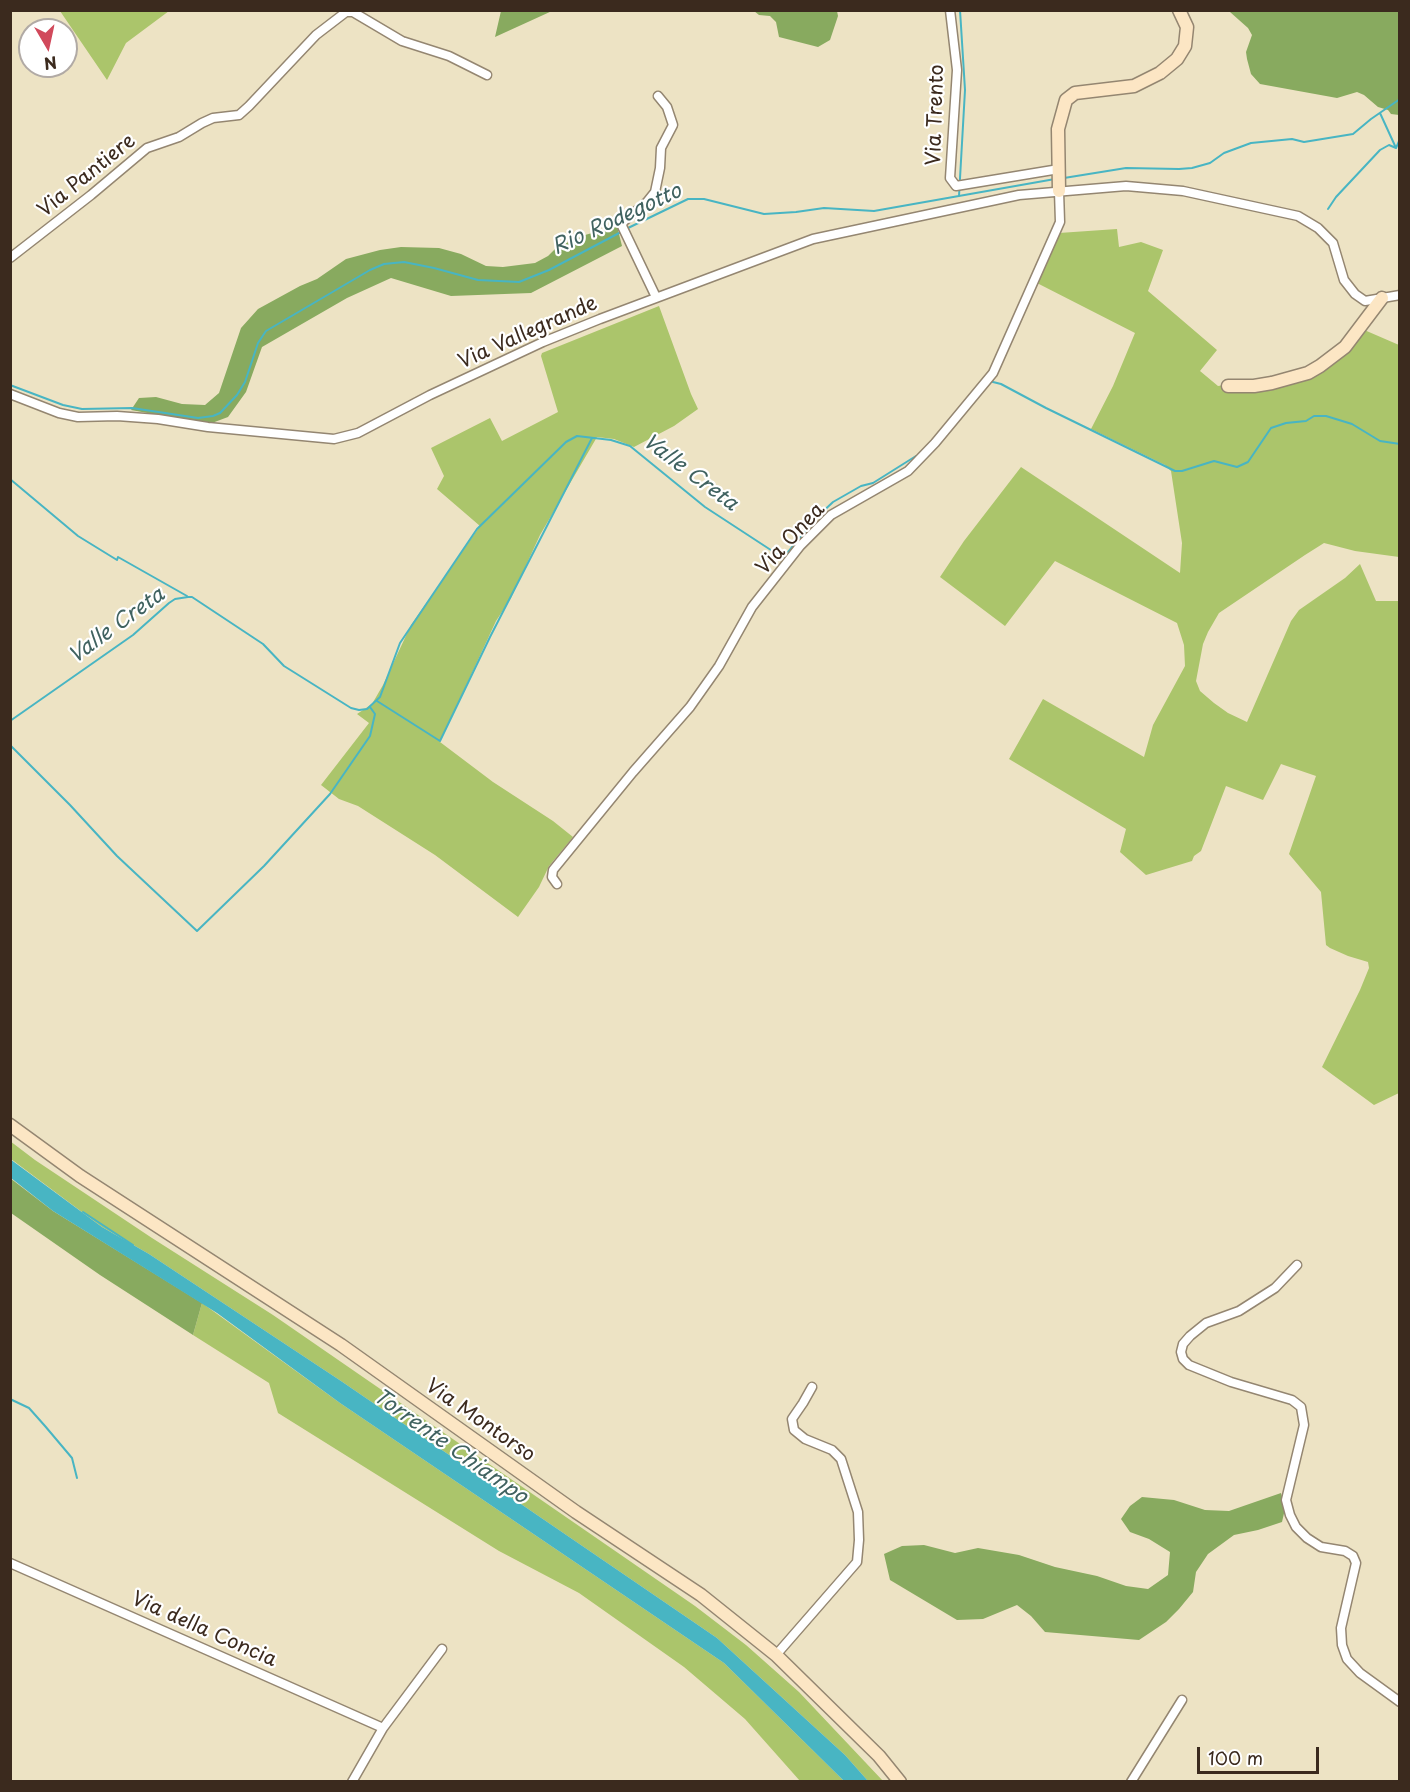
<!DOCTYPE html>
<html>
<head>
<meta charset="utf-8">
<style>
	body { margin:0 }
	#map { position:relative; width:1410px; height:1792px; overflow:hidden; background:#ede3c4; font-family:"Playpen Sans",sans-serif }
	canvas { display:block }
	.frame { position:absolute; inset:0; border:12px solid #3b2a1e; pointer-events:none }
	.north { position:absolute; left:18px; top:18px; width:60px; height:60px; box-sizing:border-box; background:#fff; border:2px solid #b1aaa5; border-radius:50%; rotate:171deg; font-size:16px; font-weight:700; line-height:24px; text-align:center; color:#3b2a1e }
	.north::after { content:''; display:block; margin:auto; width:21px; height:27px; background:#d1495b; clip-path:polygon(50% 0,100% 100%,50% 72%,0 100%) }
	.scale { position:absolute; left:1197px; top:1747px; width:122px; height:27px; box-sizing:border-box; border:3px solid #3b2a1e; border-top:0; padding-left:8px; font-size:18px; line-height:21px; white-space:nowrap; color:#3b2a1e; -webkit-text-stroke:4px #fff; paint-order:stroke }
</style>
</head>
<body>
<div id="map">
<canvas width="1410" height="1792"></canvas>
<div class="frame"></div>
<div class="north">N</div>
<div class="scale">100 m</div>
</div>
<script>
const ctx = document.querySelector('canvas').getContext('2d');
ctx.lineJoin = 'round';
function fill(path, color) { ctx.fillStyle = color; ctx.fill(path, 'evenodd'); }
const shape = rows => new Path2D(rows.map(r => 'M' + r).join(''));
function stroke(path, color, width, dash) { ctx.strokeStyle = color; ctx.lineWidth = width; ctx.lineCap = dash ? 'butt' : 'round'; ctx.setLineDash(dash || []); ctx.stroke(path); }
function write(font, color, halo, rows, align = 'center') {
  ctx.font = font + ' "Playpen Sans",sans-serif'; ctx.lineWidth = 4.5; ctx.setLineDash([]); ctx.textBaseline = 'middle'; ctx.strokeStyle = halo; ctx.fillStyle = color; for (const [text, x, y, turn = 0] of rows) {
    ctx.save(); ctx.translate(x, y); ctx.rotate((+turn || 0) * Math.PI / 180); ctx.textAlign = isNaN(turn) ? turn : align; if (halo) ctx.strokeText(text, 0, 0); ctx.fillText(text, 0, 0); ctx.restore();
  }
}
const green = shape([
	[60,11,169,11,126,43,107,80],
	[1117,229,1119,247,1141,242,1163,250,1148,291,1217,350,1200,371,1218,386,1280,378,1327,359,1362,329,1399,345,1399,557,1355,551,1324,543,1305,555,1219,613,1208,632,1203,644,1196,681,1200,691,1214,703,1228,713,1247,722,1291,621,1299,610,1345,578,1360,564,1376,601,1399,601,1399,1093,1374,1105,1322,1067,1360,990,1369,968,1368,962,1348,956,1330,948,1326,945,1321,892,1289,854,1316,776,1281,764,1263,800,1226,786,1201,851,1194,856,1192,861,1146,875,1120,852,1126,829,1009,759,1043,699,1144,757,1153,725,1185,666,1184,645,1177,623,1055,561,1005,626,940,577,964,541,1021,467,1180,573,1182,543,1171,471,1165,465,1091,429,1113,386,1135,333,1035,282,1059,233],
	[659,306,691,394,698,409,674,426,634,447,614,439,597,437,540,535,511,598,496,621,440,742,493,782,553,821,573,837,549,866,539,887,518,917,435,855,358,806,339,799,321,785,369,723,357,714,372,704,383,685,411,625,480,526,437,489,444,476,431,448,490,418,502,441,558,412,541,356,542,353],
	[10,1141,35,1160,152,1238,273,1315,695,1606,746,1645,799,1692,883,1781,868,1781,845,1755,717,1638,341,1381,149,1254,102,1227,11,1159],
	[202,1303,340,1403,724,1663,844,1781,800,1781,745,1719,684,1667,579,1593,499,1551,278,1413,269,1383,193,1335]
]);
const forest = shape([
	[501,11,501,10,552,11,495,37],
	[754,11,837,11,838,16,830,40,818,47,779,37,776,22,770,16,759,15],
	[1260,11,1264,12,1266,10,1399,11,1399,115,1391,114,1388,110,1378,107,1364,95,1357,92,1337,98,1260,84,1251,74,1247,59,1246,52,1252,35,1248,28,1230,12,1224,11],
	[617,226,622,246,531,293,451,296,391,278,347,298,262,347,246,392,228,417,212,423,196,422,131,410,139,398,156,397,182,404,205,405,219,393,241,328,258,309,300,286,317,279,346,259,380,250,401,247,439,248,461,254,486,266,503,267,535,263,548,256,557,247,585,235],
	[10,1178,53,1211,202,1303,193,1335,100,1275,11,1213],
	[1281,1493,1285,1509,1282,1522,1258,1530,1234,1535,1208,1554,1196,1572,1193,1592,1179,1609,1166,1622,1139,1640,1045,1632,1031,1616,1017,1605,983,1619,957,1620,890,1580,884,1554,902,1546,924,1545,955,1553,978,1548,1019,1555,1055,1567,1097,1576,1126,1586,1148,1589,1168,1575,1170,1552,1149,1539,1130,1532,1121,1519,1130,1506,1142,1497,1174,1500,1205,1510,1229,1511]
]);
const water = shape([
	[10,1159,102,1227,149,1254,341,1381,717,1638,845,1755,868,1781,844,1781,724,1663,340,1403,217,1313,53,1211,11,1178]
]);
const stream = shape([
	[1380,113,1396,148],
	[1396,148,1400,139],
	[1064,178,1126,168,1179,169,1192,168,1210,163,1224,153,1251,143,1292,139,1304,142,1353,134,1371,119,1400,99],
	[959,196,965,90,960,10],
	[1328,209,1336,197,1380,150,1389,145,1396,148],
	[626,229,688,199,704,199,764,214,796,212,824,208,874,211,1055,179],
	[989,381,1001,384,1046,408,1175,471,1182,471,1214,461,1237,467,1248,462,1271,428,1286,423,1306,421,1314,416,1326,416,1352,424,1380,441,1400,444],
	[10,385,63,405,82,409,132,408,198,418,213,416,220,413,237,395,245,382,258,343,266,331,370,270,384,264,404,262,434,268,478,280,519,282,549,270,621,232],
	[10,479,78,536,117,560,118,557,187,596],
	[377,701,440,741,490,637,592,438],
	[10,721,133,635,169,603,175,599,188,597,192,597,263,644,284,666,351,708,359,710,367,709,380,697,400,643,477,529,566,442,577,436,611,440,630,446,705,507,780,556,784,557,816,518,833,502,861,486,873,483,916,456],
	[10,745,70,805,117,856,197,931,264,866,330,794,370,736,375,714,370,707],
	[83,1212,133,1245],
	[10,1399,29,1408,45,1426,72,1458,77,1478]
]);
const street = shape([
	[950,10,957,70,950,178,956,186,1059,169],
	[10,258,91,195,147,148,179,137,202,123,213,118,239,115,249,106,316,35,346,12,353,12,402,41,449,56,487,75],
	[656,297,622,226,623,222,647,202,655,192,660,168,661,148,673,125,667,107,658,96],
	[10,394,59,413,78,417,117,416,158,419,208,427,334,439,358,433,430,395,543,342,600,319,813,239,1019,195,1126,186,1183,191,1298,216,1318,228,1333,243,1344,280,1355,294,1365,301,1400,295],
	[557,884,552,877,553,870,633,772,690,707,719,666,752,607,800,546,831,515,908,471,935,443,993,373,1060,222,1059,191],
	[1297,1265,1275,1288,1239,1311,1206,1323,1190,1336,1183,1344,1181,1352,1183,1359,1189,1365,1231,1382,1292,1400,1301,1407,1304,1425,1286,1500,1290,1515,1296,1527,1307,1538,1321,1547,1345,1551,1353,1556,1356,1563,1341,1628,1342,1645,1347,1659,1360,1673,1400,1702],
	[10,1563,383,1728],
	[776,1655,857,1562,859,1540,858,1512,841,1459,832,1450,805,1439,794,1430,792,1419,803,1403,812,1387],
	[352,1782,383,1728,442,1649],
	[1131,1782,1182,1700]
]);
const secondary = shape([
	[1059,191,1058,129,1066,100,1075,93,1134,86,1160,73,1177,59,1185,46,1187,27,1179,10],
	[1228,386,1254,386,1272,383,1308,373,1320,366,1345,347,1382,298],
	[10,1125,80,1176,341,1345,576,1512,701,1595,776,1655,879,1756,900,1782]
]);
const streetNames = [
	["Via Trento",936,115,-88],
	["Via Pantiere",87,176,-39],
	["Via Vallegrande",528,333,-24],
	["Via Onea",791,539,-47],
	["Via Montorso",480,1421,35],
	["Via della Concia",204,1630,24]
];
const waterNames = [
	["Rio Rodegotto",617,220,-25],
	["Valle Creta",690,473,37],
	["Valle Creta",117,626,-36],
	["Torrente Chiampo",450,1447,35]
];
fill(green, '#abc56b');
fill(forest, '#88aa5f');
fill(water, '#48b5c3');
stroke(stream, '#48b5c3', 2);
stroke(street, '#948671', 11);
stroke(secondary, '#948671', 15);
stroke(street, '#fff', 8);
stroke(secondary, '#fce6c4', 12);
write('20px', '#3b2a1e', '#fff', streetNames);
write('italic 21px', '#406260', '#fff', waterNames);
</script>
</body>
</html>
